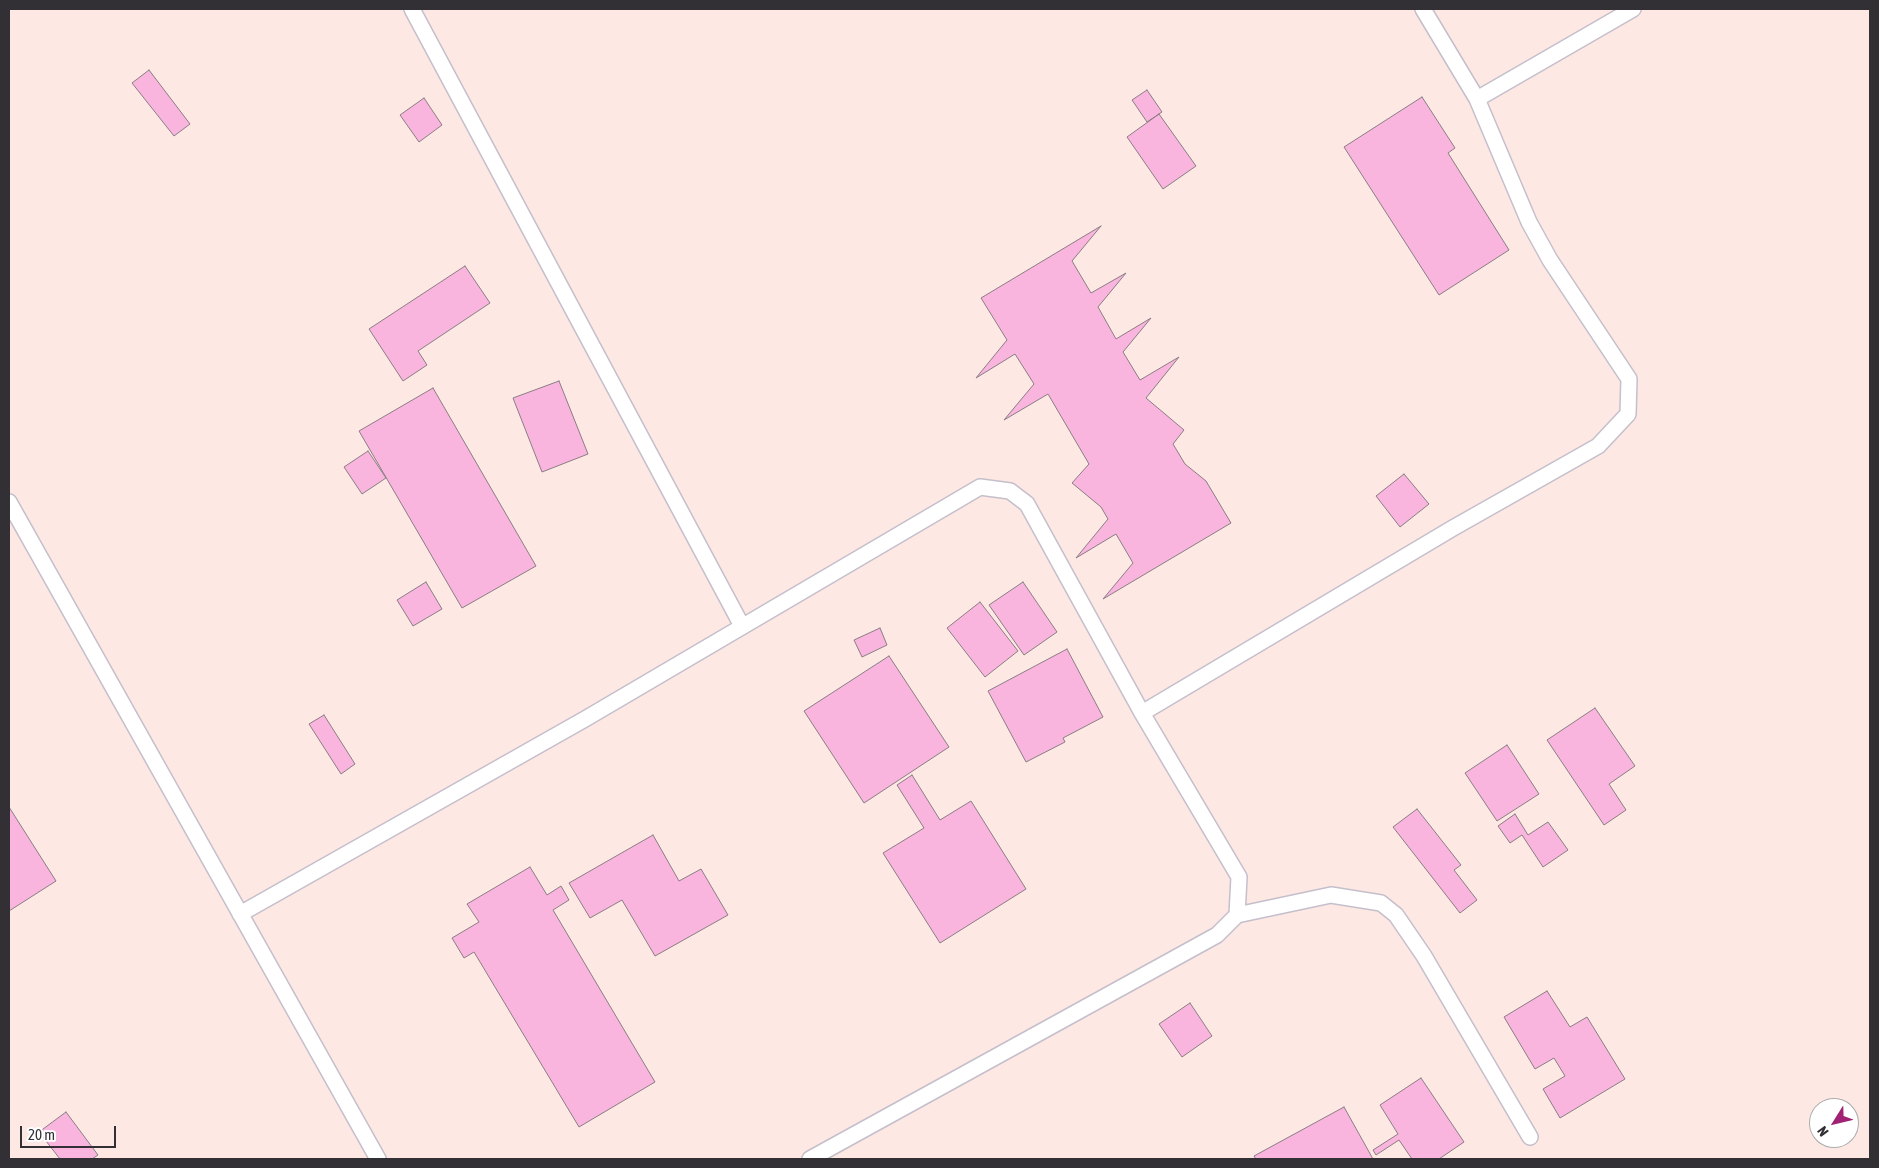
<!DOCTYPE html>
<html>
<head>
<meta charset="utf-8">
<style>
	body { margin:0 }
	#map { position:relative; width:1879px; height:1168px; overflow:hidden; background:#faf5ff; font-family:"Asap Condensed",sans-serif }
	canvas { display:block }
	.frame { position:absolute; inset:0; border:10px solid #323034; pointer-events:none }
	.north { position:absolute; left:1809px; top:1098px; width:50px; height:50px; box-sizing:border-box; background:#fff; border:1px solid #adacae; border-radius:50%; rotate:234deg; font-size:14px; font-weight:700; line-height:20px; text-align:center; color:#323034 }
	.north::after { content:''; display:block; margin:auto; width:18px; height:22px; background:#a12274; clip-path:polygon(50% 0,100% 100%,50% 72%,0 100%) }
	.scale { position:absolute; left:20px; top:1126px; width:96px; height:22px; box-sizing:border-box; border:2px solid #323034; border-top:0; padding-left:6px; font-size:15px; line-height:18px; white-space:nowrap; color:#323034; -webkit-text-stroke:4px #fff; paint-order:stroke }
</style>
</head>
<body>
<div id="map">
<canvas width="1879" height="1168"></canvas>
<div class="frame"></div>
<div class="north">N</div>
<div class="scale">20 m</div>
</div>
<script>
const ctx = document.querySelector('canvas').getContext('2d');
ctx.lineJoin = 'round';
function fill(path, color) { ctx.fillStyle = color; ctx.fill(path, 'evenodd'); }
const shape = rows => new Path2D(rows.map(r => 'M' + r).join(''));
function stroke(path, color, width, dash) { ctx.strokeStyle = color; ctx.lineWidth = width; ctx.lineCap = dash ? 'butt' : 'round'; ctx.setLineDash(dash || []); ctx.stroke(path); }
const education = shape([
	[9,9,1870,9,1870,1159,9,1159],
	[1819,1108,1849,1108,1849,1138,1819,1138]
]);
const building = shape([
	[149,70,190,124,174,136,132,83,149,70],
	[1147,90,1162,112,1147,122,1132,100,1147,90],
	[1422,97,1455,148,1448,153,1509,250,1439,295,1344,147,1422,97],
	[424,98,442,125,419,142,400,115,424,98],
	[1159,114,1196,166,1163,189,1127,137,1159,114],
	[1101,226,1072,261,1091,293,1126,273,1098,307,1116,339,1151,318,1123,352,1140,380,1179,357,1146,398,1184,430,1173,444,1185,464,1206,481,1231,523,1103,599,1133,563,1116,534,1076,558,1108,519,1101,507,1072,483,1089,464,1048,394,1004,420,1034,384,1015,354,976,378,1007,340,981,298,1101,226],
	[465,266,490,303,418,351,427,365,403,381,369,329,465,266],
	[559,381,588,454,542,472,513,398,559,381],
	[433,388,536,566,462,608,359,431,433,388],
	[368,451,386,478,362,494,344,467,368,451],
	[1404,474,1429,504,1400,527,1376,496,1404,474],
	[426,582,442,609,413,626,397,600,426,582],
	[1023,582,1057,632,1024,655,989,605,1023,582],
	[980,602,1018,651,985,677,947,628,980,602],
	[880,628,887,645,862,657,854,640,880,628],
	[1067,649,1103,717,1063,738,1065,742,1026,762,988,691,1067,649],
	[889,656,949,747,864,803,804,711,889,656],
	[1595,708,1635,766,1609,784,1626,810,1604,825,1547,740,1595,708],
	[324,715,355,764,341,774,309,724,324,715],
	[1507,745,1539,794,1497,821,1465,773,1507,745],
	[912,775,940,820,971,801,1026,889,940,943,883,853,924,828,897,785,912,775],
	[9,807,56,881,9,911,9,807],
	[1417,809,1461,865,1454,870,1477,900,1460,913,1393,827,1417,809],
	[1515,814,1528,835,1548,822,1568,850,1543,867,1522,835,1510,843,1498,826,1515,814],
	[653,835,679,881,701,869,728,915,655,956,622,900,590,918,569,883,653,835],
	[530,867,547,895,561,886,569,900,553,910,655,1082,579,1127,474,952,464,958,452,938,479,922,467,904,530,867],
	[1547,991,1570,1027,1587,1017,1625,1079,1560,1118,1543,1089,1565,1076,1554,1058,1535,1069,1504,1017,1547,991],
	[1190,1003,1212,1036,1182,1057,1159,1024,1190,1003],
	[1421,1078,1464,1142,1439,1159,1412,1159,1399,1140,1376,1155,1373,1150,1398,1134,1380,1105,1421,1078],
	[1344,1107,1373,1159,1256,1159,1254,1156,1344,1107],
	[66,1112,98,1155,92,1159,60,1159,39,1132,66,1112]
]);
const service = shape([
	[412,9,742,626],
	[1477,99,1633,9],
	[9,502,378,1159],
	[1142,713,1453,528,1598,446,1628,414,1629,379,1550,260,1529,222,1477,99,1423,9],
	[240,914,585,719,980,487,1010,491,1027,504,1142,713,1239,877,1237,915,1217,935,810,1159],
	[1237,915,1331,895,1381,903,1396,915,1424,956,1530,1137]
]);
fill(education, '#fde8e4');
fill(building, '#f9b5dd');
stroke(building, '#8a7e84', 1);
stroke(service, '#c5bfcb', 18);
stroke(service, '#fff', 15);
</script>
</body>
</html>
